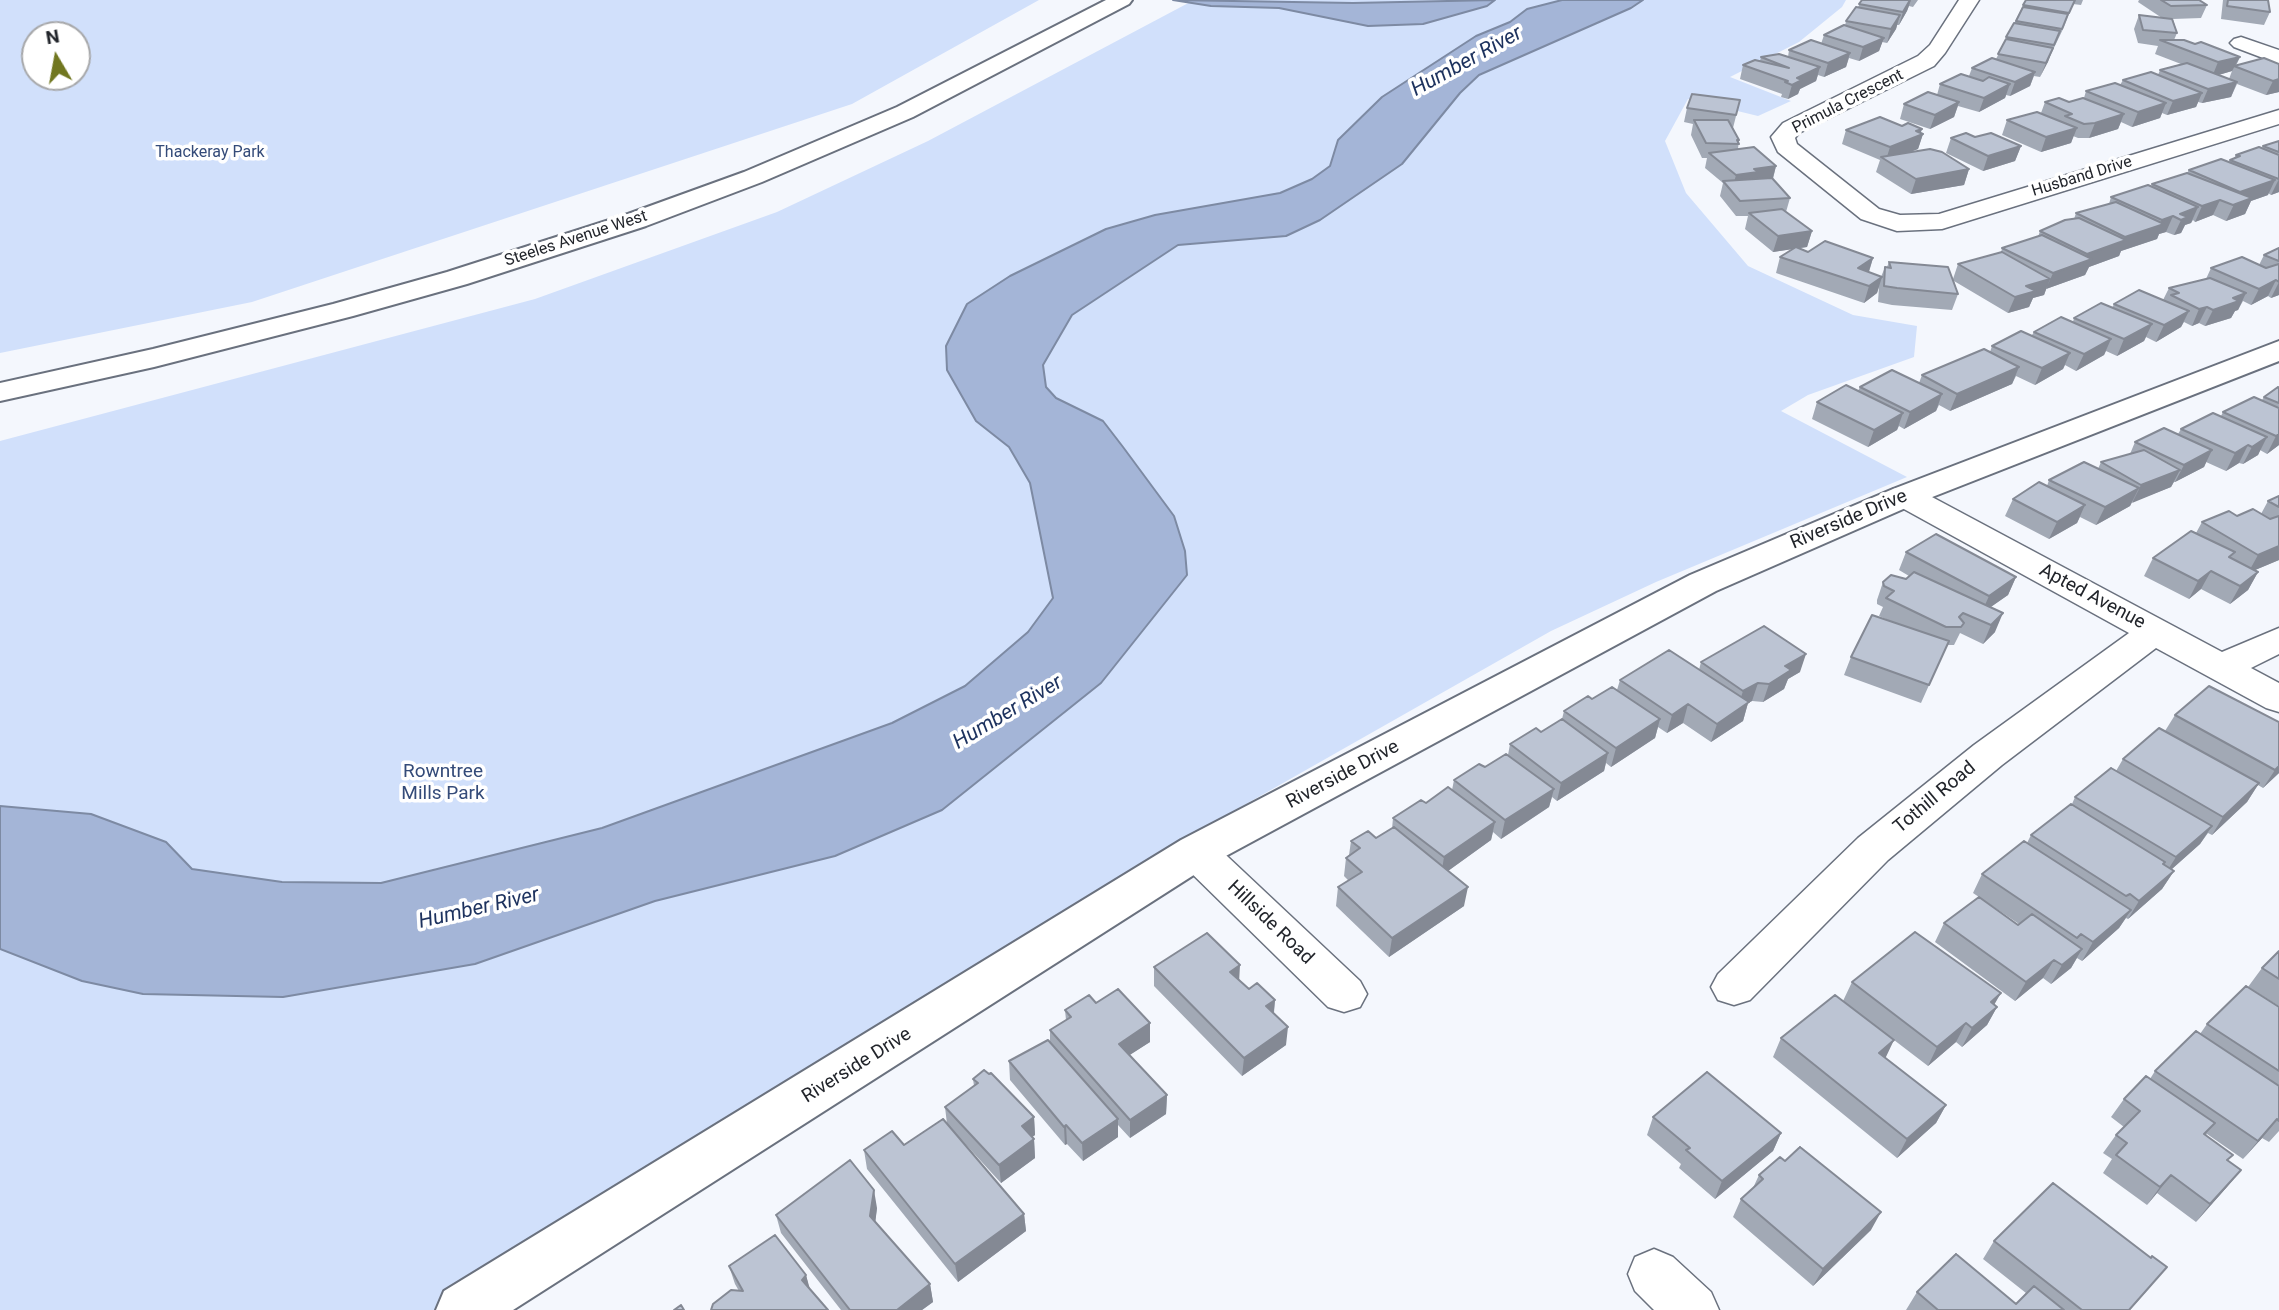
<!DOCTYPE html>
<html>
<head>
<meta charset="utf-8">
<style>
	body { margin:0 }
	#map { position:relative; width:2279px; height:1310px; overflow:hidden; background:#f4f7fd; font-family:Roboto,sans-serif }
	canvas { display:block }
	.north { position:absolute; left:21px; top:21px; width:70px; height:70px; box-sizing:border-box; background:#fff; border:2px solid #a7a8aa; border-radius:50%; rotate:350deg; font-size:19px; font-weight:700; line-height:28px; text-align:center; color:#22252b }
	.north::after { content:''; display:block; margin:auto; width:24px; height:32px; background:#717720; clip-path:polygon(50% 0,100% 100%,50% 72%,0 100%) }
</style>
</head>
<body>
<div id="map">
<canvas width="2279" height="1310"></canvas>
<div class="north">N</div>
</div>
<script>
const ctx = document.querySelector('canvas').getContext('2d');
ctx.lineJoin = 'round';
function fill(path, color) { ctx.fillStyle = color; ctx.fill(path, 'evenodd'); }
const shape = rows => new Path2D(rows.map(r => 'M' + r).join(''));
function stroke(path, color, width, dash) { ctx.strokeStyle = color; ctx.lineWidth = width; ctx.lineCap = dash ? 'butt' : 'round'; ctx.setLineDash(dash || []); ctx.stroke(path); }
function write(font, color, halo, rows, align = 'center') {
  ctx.font = font + ' Roboto,sans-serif'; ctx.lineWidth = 7; ctx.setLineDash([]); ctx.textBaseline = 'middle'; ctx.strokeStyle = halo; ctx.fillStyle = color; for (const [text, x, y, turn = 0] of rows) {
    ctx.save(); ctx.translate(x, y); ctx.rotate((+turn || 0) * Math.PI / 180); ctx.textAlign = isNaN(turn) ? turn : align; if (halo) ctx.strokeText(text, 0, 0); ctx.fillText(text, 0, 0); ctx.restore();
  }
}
const green = shape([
	[0,0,1039,0,852,104,252,302,0,353],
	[35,35,77,35,77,77,35,77],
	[1194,0,1846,0,1842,7,1799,42,1730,77,1791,101,1758,116,1688,99,1665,141,1686,193,1748,266,1853,315,1917,326,1914,357,1808,395,1781,411,1907,477,1656,582,1551,631,1165,850,468,1310,0,1310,0,441,535,299,777,212,928,141]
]);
const water = shape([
	[1173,0,1353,3,1495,0,1487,6,1423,24,1368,26,1279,8,1211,6,1173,0],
	[1562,0,1643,0,1631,8,1479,75,1460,93,1402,164,1320,220,1286,236,1178,245,1072,315,1043,365,1046,387,1056,398,1103,421,1123,447,1174,516,1185,551,1187,575,1101,683,942,810,835,856,655,901,475,964,283,997,143,994,82,981,0,949,0,806,91,814,166,842,192,869,282,882,381,883,602,828,892,723,965,686,1028,632,1053,598,1030,483,1009,447,976,421,947,370,946,346,967,304,1010,276,1106,229,1155,215,1280,193,1312,179,1330,166,1338,140,1382,97,1476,36,1510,22,1527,9,1562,0]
]);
const minor = shape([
	[1959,0,1979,0,1945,53,1934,66,1799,133,1795,138,1797,144,1879,209,1900,215,1939,214,2279,110,2279,124,1942,229,1897,231,1861,219,1778,152,1771,137,1783,123,1918,56,1930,45,1959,0],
	[2241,37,2279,50,2279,64,2234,47,2230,43,2234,39,2241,37],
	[1905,486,1917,489,2222,652,2279,628,2279,654,2251,668,2279,683,2279,712,2266,708,2156,648,2002,765,1888,860,1750,1000,1734,1005,1718,1000,1711,987,1718,974,1858,838,1974,745,2129,633,1893,503,1889,496,1893,489,1905,486],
	[1196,836,1211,841,1360,981,1367,994,1360,1007,1344,1012,1328,1007,1181,863,1175,852,1181,841,1196,836],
	[1654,1249,1673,1257,1711,1292,1719,1310,1654,1310,1635,1291,1628,1274,1635,1257,1654,1249]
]);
const tertiary = shape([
	[2279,341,2279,361,1917,503,1716,591,1211,864,513,1310,436,1310,444,1291,1181,840,1690,575,1893,489,2279,341]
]);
const secondary = shape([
	[1106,0,1132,0,1129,4,913,117,762,182,646,226,467,284,353,316,154,367,0,401,0,383,153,349,333,304,447,272,628,214,744,172,897,107,1106,0]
]);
const wall = shape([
	[1862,0,1918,0,1913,7,1909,6,1907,11,1899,25,1897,25,1896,29,1887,43,1882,42,1879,51,1859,61,1849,58,1846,67,1824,77,1818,75,1816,81,1800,89,1798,94,1788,99,1781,97,1782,94,1740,79,1743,65,1760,61,1761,57,1788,57,1789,50,1821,44,1824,35,1845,26,1846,21,1858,7],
	[2026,0,2083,0,2081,5,2073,4,2064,27,2040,77,2034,76,2030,86,2010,96,2006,95,2005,98,1979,112,1958,106,1954,117,1930,129,1900,119,1904,104,1937,95,1940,84,1969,76,1972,68,1996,59],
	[2139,0,2199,0,2207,5,2201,18,2173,19,2177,33,2174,40,2195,44,2240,57,2236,66,2279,64,2279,92,2266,95,2237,84,2231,97,2202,103,2198,102,2196,107,2167,115,2162,113,2160,118,2132,127,2121,122,2118,129,2089,138,2078,138,2073,136,2071,143,2041,152,2002,135,2007,120,2041,113,2045,102,2069,102,2084,98,2086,91,2120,85,2123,80,2158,75,2160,70,2181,64,2155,54,2158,46,2138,43,2134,29,2139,15,2162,18,2138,2],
	[2232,71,2229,79,2218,75],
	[2223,0,2268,0,2270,12,2264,25,2221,19],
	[1740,100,1733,128,1739,140,1738,149,1776,166,1773,179,1790,198,1786,212,1812,231,1807,247,1799,248,1808,252,1873,258,1869,272,1881,277,1885,267,1887,267,1889,262,1953,279,1958,264,2001,253,2002,248,2038,237,2040,231,2074,219,2076,213,2109,204,2111,197,2151,187,2152,184,2187,173,2189,170,2229,162,2230,160,2234,158,2236,155,2262,148,2263,146,2279,141,2279,192,2271,195,2268,193,2268,195,2251,201,2245,214,2226,221,2213,215,2195,222,2193,220,2191,223,2185,225,2181,233,2174,235,2166,232,2159,234,2157,239,2121,251,2119,256,2089,267,2085,275,2046,289,2044,295,2033,298,2029,307,2008,313,1954,281,1958,294,1952,310,1892,305,1878,302,1879,287,1877,293,1864,303,1776,273,1780,257,1792,249,1773,252,1745,229,1748,216,1736,216,1720,196,1723,183,1705,168,1707,158,1702,158,1691,135,1693,124,1684,122,1687,108],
	[1902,126,1922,129,1920,133,1923,134,1918,149,1909,152,1969,169,1964,185,1911,194,1876,172,1880,160,1842,144,1846,130],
	[1975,137,2021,146,2015,161,1983,171,1946,153,1951,138],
	[2279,248,2279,295,2271,298,2268,296,2251,305,2243,301,2238,310,2235,311,2231,318,2205,326,2199,323,2192,326,2184,322,2181,327,2156,342,2146,337,2144,341,2117,356,2106,351,2104,355,2076,371,2065,365,2063,369,2035,385,2016,376,2012,384,1950,411,1939,405,1936,411,1904,429,1899,426,1897,430,1868,447,1812,419,1817,402,1858,391,1860,387,1919,383,1922,375,1990,352,1992,346,2032,335,2034,332,2073,322,2074,318,2112,308,2114,304,2163,300,2169,288,2206,279,2211,268,2259,265,2264,255],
	[2279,388,2279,445,2267,454,2260,450,2258,455,2243,464,2239,463,2226,471,2206,462,2204,467,2175,482,2174,482,2171,487,2132,502,2130,506,2096,525,2080,517,2077,523,2049,539,2005,516,2013,499,2047,486,2049,480,2098,469,2101,462,2130,454,2135,442,2178,434,2181,429,2221,416,2223,412,2262,400,2264,397],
	[2279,496,2279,560,2255,570,2258,572,2248,590,2230,604,2201,589,2189,599,2144,576,2153,558,2196,533,2202,522,2237,516,2261,514,2268,501],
	[1906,552,2016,577,2008,595,1990,607,1995,632,1983,644,1960,633,1954,645,1947,645,1921,703,1844,675,1851,657,1888,620,1879,616,1883,607,1877,604,1877,600,1883,582,1906,579,1909,576,1899,570],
	[1701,662,1800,672,1788,679,1784,689,1763,702,1752,701,1748,703,1743,721,1711,742,1683,723,1667,733,1658,727,1655,738,1611,767,1606,763,1604,771,1557,801,1552,797,1549,807,1501,839,1493,832,1491,840,1448,871,1464,906,1389,957,1336,906,1338,887,1349,881,1344,876,1346,858,1349,855,1351,841,1376,838,1392,829,1393,818,1452,790,1454,780,1485,767,1508,755,1510,744,1541,732,1562,719,1564,711,1617,690,1620,680,1699,670],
	[2175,715,2279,722,2279,773,2263,788,2258,785,2247,802,2212,835,2208,833,2200,844,2172,869,2174,871,2162,889,2128,919,2126,918,2119,928,2082,961,2077,958,2071,968,2051,984,2043,978,2015,1001,1935,942,1944,923,2019,924,1973,893,1982,874,2027,843,2031,835,2072,804,2075,797,2116,771,2123,759,2165,731],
	[2279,951,2279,1006,2248,987,2262,968],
	[1154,967,1239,980,1249,989,1275,1000,1274,1013,1286,1045,1242,1076,1154,986],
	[1852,982,1997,1007,1987,1025,1962,1047,1956,1042,1928,1066,1843,1001],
	[1096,1003,1150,1042,1129,1055,1167,1095,1166,1114,1130,1138,1118,1125,1118,1137,1083,1161,1067,1144,1065,1145,1010,1080,1009,1061,1050,1043,1050,1030,1066,1020,1065,1010],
	[2279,1007,2279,1131,2269,1142,2262,1138,2243,1159,2207,1134,2206,1135,2228,1161,2241,1170,2226,1188,2196,1222,2157,1193,2147,1205,2103,1173,2112,1159,2103,1153,2116,1135,2124,1127,2111,1117,2124,1099,2150,1079,2155,1071,2200,1034,2207,1024],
	[1781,1038,1885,1058,1946,1105,1936,1123,1897,1158,1773,1057],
	[973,1079,1034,1117,1035,1135,1032,1137,1034,1139,1035,1158,1001,1183,958,1136,1024,1214,1026,1231,958,1282,867,1169,864,1150,904,1145,947,1124,945,1107,974,1086],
	[1653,1117,1781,1133,1773,1151,1715,1199,1679,1168,1681,1164,1647,1135],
	[1759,1175,1871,1230,1813,1286,1733,1217,1741,1199,1753,1188],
	[877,1208,875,1222,930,1284,933,1302,922,1310,841,1310,781,1233,776,1215],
	[1994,1241,2152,1285,2130,1310,1906,1310,1917,1292,2016,1304,2026,1293,1983,1259],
	[729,1266,806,1275,809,1288,739,1291,735,1284]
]);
const shadedWall = shape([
	[1911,0,1907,11,1899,25,1903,12],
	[1900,15,1896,29,1887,43,1891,29],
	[1884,38,1879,51,1859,61,1863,47],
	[2053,48,2048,62,2040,77,2046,63],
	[1850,53,1846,67,1824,77,1828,63],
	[2240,57,2232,71,2212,77,2218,62],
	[1820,67,1816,81,1800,89,1798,94,1788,99,1792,85,1797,78],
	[2035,72,2030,86,2010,96,2015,82],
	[2279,79,2279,92,2266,95,2273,81],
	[2237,82,2231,97,2202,103,2208,89],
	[2010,84,2005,98,1979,112,1984,98],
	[2202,93,2196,107,2167,115,2173,101],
	[1959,102,1954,117,1930,129,1935,115],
	[2166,103,2160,118,2132,127,2138,112],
	[2124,114,2118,129,2089,138,2095,123],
	[2077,128,2071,143,2041,152,2046,137],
	[1922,129,1920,135,1923,134,1918,149,1888,161,1886,160,1890,147,1916,131],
	[2021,146,2015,161,1983,171,1988,156],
	[1776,166,1772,181,1732,190,1736,175,1754,169],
	[1969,169,1964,185,1911,194,1916,179],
	[2279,179,2279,192,2271,195],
	[2275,180,2268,195,2251,201,2245,214,2226,221,2240,192],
	[2220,200,2213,215,2195,222,2202,206],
	[2198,207,2191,223,2185,225,2181,233,2174,235,2181,220,2180,214],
	[2173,216,2166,232,2159,234,2157,239,2121,251,2119,256,2089,267,2085,275,2046,289,2053,273,2084,262,2087,254,2123,241,2125,237,2159,225,2162,220],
	[1812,231,1807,247,1773,252,1778,236],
	[1873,258,1868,274,1858,268],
	[1882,277,1877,293,1864,303,1869,286],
	[2050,279,2044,295,2033,298,2029,307,2008,313,2015,297,2026,286],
	[2276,280,2268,296,2251,305,2259,289],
	[2279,282,2279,295,2271,298],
	[2246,293,2238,310,2235,311,2231,318,2205,326,2213,310,2233,298],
	[2207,307,2199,323,2192,326,2199,309],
	[2189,311,2181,327,2156,342,2164,325],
	[2152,324,2144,341,2117,356,2124,339],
	[2111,339,2104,355,2076,371,2084,354],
	[2070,353,2063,369,2035,385,2042,368],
	[2019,367,2012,384,1950,411,1957,394],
	[1942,394,1936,411,1904,429,1910,412],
	[1903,413,1897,430,1868,447,1874,430],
	[2279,434,2279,445,2267,454,2276,436],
	[2267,437,2258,455,2243,464,2252,447],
	[2248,445,2239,463,2226,471,2235,453],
	[2212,450,2204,467,2175,482,2184,465],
	[2180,470,2171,487,2132,503,2141,485],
	[2139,488,2130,506,2096,525,2105,507],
	[2085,505,2077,523,2049,539,2057,522],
	[2279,546,2279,560,2248,573,2258,555],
	[2211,571,2201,589,2189,599,2198,581],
	[2258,572,2248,590,2230,604,2240,586],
	[2016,577,2008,595,1981,614,1989,596],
	[2003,613,1995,632,1983,644,1991,625],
	[1806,654,1800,672,1788,679,1784,689,1763,702,1769,684,1785,666],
	[1758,683,1752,701,1748,703,1743,721,1711,742,1717,724,1737,710,1743,691],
	[1688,704,1683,723,1667,733,1672,715],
	[1660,719,1655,738,1611,767,1616,748],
	[1608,753,1604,771,1557,801,1561,783],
	[2279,766,2279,773,2263,788,2275,770],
	[2259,783,2247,802,2212,835,2223,817],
	[1554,789,1549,807,1501,839,1505,820],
	[1495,822,1491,840,1441,876,1444,857],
	[2212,826,2200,844,2164,876,2176,857],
	[2174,871,2162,889,2128,919,2139,901],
	[1468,887,1464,906,1389,957,1392,938],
	[2131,910,2119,928,2082,961,2093,942],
	[2082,949,2071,968,2051,984,2062,965],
	[2054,960,2043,978,2015,1001,2026,982],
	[1240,965,1239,983,1230,972],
	[2001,993,1990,1012,1991,1002],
	[1275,1000,1273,1019,1266,1006],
	[1997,1007,1987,1025,1962,1047,1972,1028],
	[1150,1023,1150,1042,1119,1062,1119,1044],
	[1966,1023,1956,1042,1928,1066,1937,1047],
	[1288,1027,1286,1045,1242,1076,1244,1058],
	[1894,1040,1885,1059,1879,1053],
	[1167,1095,1166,1114,1130,1138,1130,1120],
	[1946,1105,1936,1123,1897,1158,1907,1139],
	[1034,1117,1035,1135,1023,1144,1022,1126],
	[1118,1119,1118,1137,1083,1161,1082,1143],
	[2277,1119,2262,1138,2243,1159,2258,1141],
	[1066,1125,1067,1144,1065,1145,1064,1127],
	[1781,1133,1773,1151,1715,1199,1722,1181],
	[1034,1139,1035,1158,1001,1183,999,1165],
	[2241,1170,2226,1188,2196,1222,2210,1204],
	[2171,1175,2157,1193,2147,1205,2160,1187],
	[874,1190,877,1208,874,1233,870,1216],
	[1881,1212,1871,1230,1813,1286,1823,1269],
	[1024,1214,1026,1231,958,1282,955,1264],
	[806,1275,811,1293,802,1280],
	[930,1284,933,1302,922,1310,897,1310]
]);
const building = shape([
	[1862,0,1910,0,1903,12,1859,4,1862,0],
	[2026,0,2075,0,2069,13,2023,5,2026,0],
	[2161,0,2199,0,2207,5,2171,6,2161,0],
	[2228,0,2268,0,2270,12,2227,6,2228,0],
	[1856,7,1900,15,1891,29,1846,21,1856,7],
	[2023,7,2068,14,2062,29,2016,21,2023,7],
	[2139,15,2172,19,2177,33,2143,30,2139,15],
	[2014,23,2060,31,2054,45,2006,37,2014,23],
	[1844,25,1884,38,1863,47,1824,35,1844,25],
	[2006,39,2053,48,2046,63,1998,54,2006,39],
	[1811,40,1850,53,1828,63,1789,50,1811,40],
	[2160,40,2184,40,2195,44,2201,42,2240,57,2218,62,2160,40],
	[1779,54,1820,67,1797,78,1802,80,1792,85,1785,82,1788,81,1743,65,1755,60,1789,68,1761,57,1779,54],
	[1992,58,2035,72,2015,82,1972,68,1992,58],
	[2264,58,2279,64,2279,79,2273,81,2234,66,2264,58],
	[2187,63,2237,82,2208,89,2160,70,2187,63],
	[2151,72,2202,93,2173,101,2123,80,2151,72],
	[1961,74,1983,81,1989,77,2010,84,1984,98,1940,84,1961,74],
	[2115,83,2166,103,2138,112,2086,91,2115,83],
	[1928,92,1959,102,1935,115,1904,104,1928,92],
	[1692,94,1740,100,1736,115,1687,108,1692,94],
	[2059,98,2069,102,2083,98,2124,114,2095,123,2084,124,2065,116,2072,114,2045,102,2059,98],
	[2037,112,2077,128,2046,137,2007,120,2037,112],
	[1880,117,1902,126,1908,123,1922,129,1916,131,1923,134,1890,147,1846,130,1880,117],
	[1694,120,1728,120,1739,140,1737,140,1739,144,1706,143,1694,120],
	[1966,133,1975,137,1991,133,2021,146,1988,156,1951,138,1966,133],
	[2279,141,2279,152,2263,146,2279,141],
	[1754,147,1776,166,1754,169,1758,172,1736,175,1709,153,1754,147],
	[2259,147,2279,155,2279,179,2230,160,2240,156,2236,155,2259,147],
	[1930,149,1942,152,1969,169,1916,179,1881,157,1930,149],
	[2221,159,2275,180,2240,192,2189,170,2221,159],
	[2187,173,2252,198,2233,205,2220,200,2202,206,2152,184,2187,173],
	[1772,178,1790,198,1740,201,1723,181,1772,178],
	[2148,185,2198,207,2180,214,2188,217,2181,220,2173,216,2162,220,2111,197,2148,185],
	[2116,202,2164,224,2125,237,2076,213,2116,202],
	[1782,209,1812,231,1778,236,1749,213,1782,209],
	[2079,218,2126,240,2087,254,2040,231,2065,220,2079,218],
	[2042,235,2092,259,2053,273,2002,248,2042,235],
	[1825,241,1873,258,1858,268,1882,277,1869,286,1780,257,1796,247,1808,252,1825,241],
	[2279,248,2279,261,2264,255,2279,248],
	[2002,252,2050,279,2026,286,2036,291,2015,297,1958,264,2002,252],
	[2242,257,2266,268,2279,264,2279,282,2276,280,2259,289,2211,268,2242,257],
	[1889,262,1948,267,1958,294,1897,288,1884,286,1885,267,1891,268,1889,262],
	[2210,278,2246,293,2233,298,2239,301,2213,310,2207,307,2199,309,2171,295,2179,293,2169,288,2210,278],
	[2139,290,2189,311,2164,325,2114,304,2139,290],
	[2101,303,2152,324,2124,339,2074,318,2101,303],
	[2061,317,2111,339,2084,354,2034,332,2061,317],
	[2021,331,2070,353,2042,368,1992,346,2021,331],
	[1984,349,2019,367,1957,394,1922,375,1984,349],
	[1892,370,1942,394,1910,412,1860,387,1892,370],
	[1846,385,1903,413,1874,430,1817,402,1846,385],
	[2278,387,2279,388,2279,403,2264,397,2278,387],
	[2254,397,2279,408,2279,434,2276,436,2223,412,2254,397],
	[2213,413,2267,437,2252,447,2248,445,2235,453,2181,429,2213,413],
	[2164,428,2212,450,2184,465,2135,442,2164,428],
	[2144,450,2180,470,2141,485,2101,462,2144,450],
	[2084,462,2139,488,2105,507,2049,480,2084,462],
	[2039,482,2085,505,2057,522,2013,499,2039,482],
	[2279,496,2279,507,2268,501,2279,496],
	[2253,509,2270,519,2279,516,2279,546,2258,555,2202,522,2229,511,2237,516,2253,509],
	[2191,531,2235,552,2229,557,2258,572,2240,586,2211,571,2198,581,2153,558,2191,531],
	[1936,534,2016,577,1989,596,1906,552,1936,534],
	[1914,572,2003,613,1991,625,1963,613,1959,617,1964,623,1961,627,1946,627,1886,598,1894,591,1884,586,1883,582,1891,575,1906,579,1914,572],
	[1872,615,1949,641,1929,685,1851,657,1872,615],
	[1764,626,1806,654,1785,666,1791,670,1769,684,1758,683,1743,691,1701,662,1764,626],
	[1669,650,1749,702,1717,724,1688,704,1672,715,1620,680,1669,650],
	[2209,686,2279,722,2279,766,2275,770,2175,715,2209,686],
	[1612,687,1660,719,1616,748,1564,711,1588,696,1592,699,1612,687],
	[1562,719,1608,753,1561,783,1510,744,1536,728,1541,732,1562,719],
	[2159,728,2259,783,2223,817,2123,759,2159,728],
	[1506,754,1554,789,1505,820,1454,780,1479,764,1485,767,1506,754],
	[2111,768,2212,826,2176,857,2075,797,2111,768],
	[1448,787,1495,822,1444,857,1393,818,1421,800,1426,803,1448,787],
	[2071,804,2165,862,2163,864,2174,871,2139,901,2130,894,2126,896,2031,835,2071,804],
	[1394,827,1468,887,1392,938,1338,887,1362,872,1346,858,1360,848,1351,841,1368,831,1376,838,1394,827],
	[2024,841,2131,910,2093,942,2081,934,2077,938,1982,874,2024,841],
	[1979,897,2018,925,2032,914,2082,949,2062,965,2054,960,2026,982,1944,923,1979,897],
	[1915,932,2001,993,1991,1002,1997,1007,1972,1028,1966,1023,1937,1047,1852,982,1915,932],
	[1207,933,1240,965,1230,972,1249,989,1257,983,1275,1000,1266,1006,1288,1027,1244,1058,1154,967,1207,933],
	[2279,951,2279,979,2262,968,2279,951],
	[2246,986,2279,1007,2279,1071,2207,1024,2246,986],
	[1118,989,1150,1023,1119,1044,1167,1095,1130,1120,1050,1030,1071,1017,1065,1010,1089,995,1096,1003,1118,989],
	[1835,995,1894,1040,1879,1053,1946,1105,1907,1139,1781,1038,1835,995],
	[2196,1031,2279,1086,2279,1121,2277,1119,2258,1141,2155,1071,2196,1031],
	[1048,1040,1118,1119,1082,1143,1066,1125,1064,1127,1009,1061,1048,1040],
	[984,1070,989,1074,991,1073,1034,1117,1022,1126,1034,1139,999,1165,945,1107,978,1083,973,1079,984,1070],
	[1707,1072,1781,1133,1722,1181,1686,1150,1690,1148,1653,1117,1707,1072],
	[2146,1076,2215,1123,2204,1134,2233,1155,2227,1160,2241,1170,2210,1204,2171,1175,2160,1187,2116,1155,2127,1143,2116,1135,2140,1111,2124,1099,2146,1076],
	[943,1119,1024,1214,955,1264,864,1150,892,1131,904,1145,943,1119],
	[1800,1147,1881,1212,1823,1269,1741,1199,1763,1179,1759,1175,1780,1157,1785,1161,1800,1147],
	[850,1160,874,1190,870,1216,930,1284,897,1310,850,1310,776,1215,850,1160],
	[2053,1183,2151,1258,2152,1256,2167,1267,2129,1310,2082,1310,1994,1241,2053,1183],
	[775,1235,806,1275,802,1280,828,1310,711,1310,713,1304,731,1290,743,1291,729,1266,775,1235],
	[1956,1254,2016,1304,2034,1286,2064,1310,1938,1310,1917,1292,1956,1254],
	[681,1305,684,1310,674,1310,681,1305]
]);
const farStreetnames = [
	["Primula Crescent",1848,102,-27],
	["Husband Drive",2082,177,-17],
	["Steeles Avenue West",576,239,-18]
];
const farParknames = [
	["Thackeray Park",210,153]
];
const streetNames = [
	["Riverside Drive",1849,520,-23],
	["Apted Avenue",2092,597,28],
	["Riverside Drive",1343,775,-28],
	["Tothill Road",1935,798,-40],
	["Hillside Road",1270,923,44],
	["Riverside Drive",857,1066,-32]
];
const parkNames = [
	["Rowntree",443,772],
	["Mills Park",443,794]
];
const waterNames = [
	["Humber River",1467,62,-29],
	["Humber River",1008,713,-31],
	["Humber River",479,909,-13]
];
fill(green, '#d1e0fb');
fill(water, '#a4b5d7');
stroke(water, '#7d8aa3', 2);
stroke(minor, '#6a717e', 3);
stroke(tertiary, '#6a717e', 4);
stroke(secondary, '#6a717e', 4);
fill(minor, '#fff');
fill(tertiary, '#fff');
fill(secondary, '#fff');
fill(wall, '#a2a9b5');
fill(shadedWall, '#848994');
fill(building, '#bcc4d3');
stroke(building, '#848994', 2);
write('16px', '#22252b', '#fff', farStreetnames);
write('16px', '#344b79', '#fff', farParknames);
write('19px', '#22252b', '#fff', streetNames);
write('19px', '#344b79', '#fff', parkNames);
write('italic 21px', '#1d325e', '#fff', waterNames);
</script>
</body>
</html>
